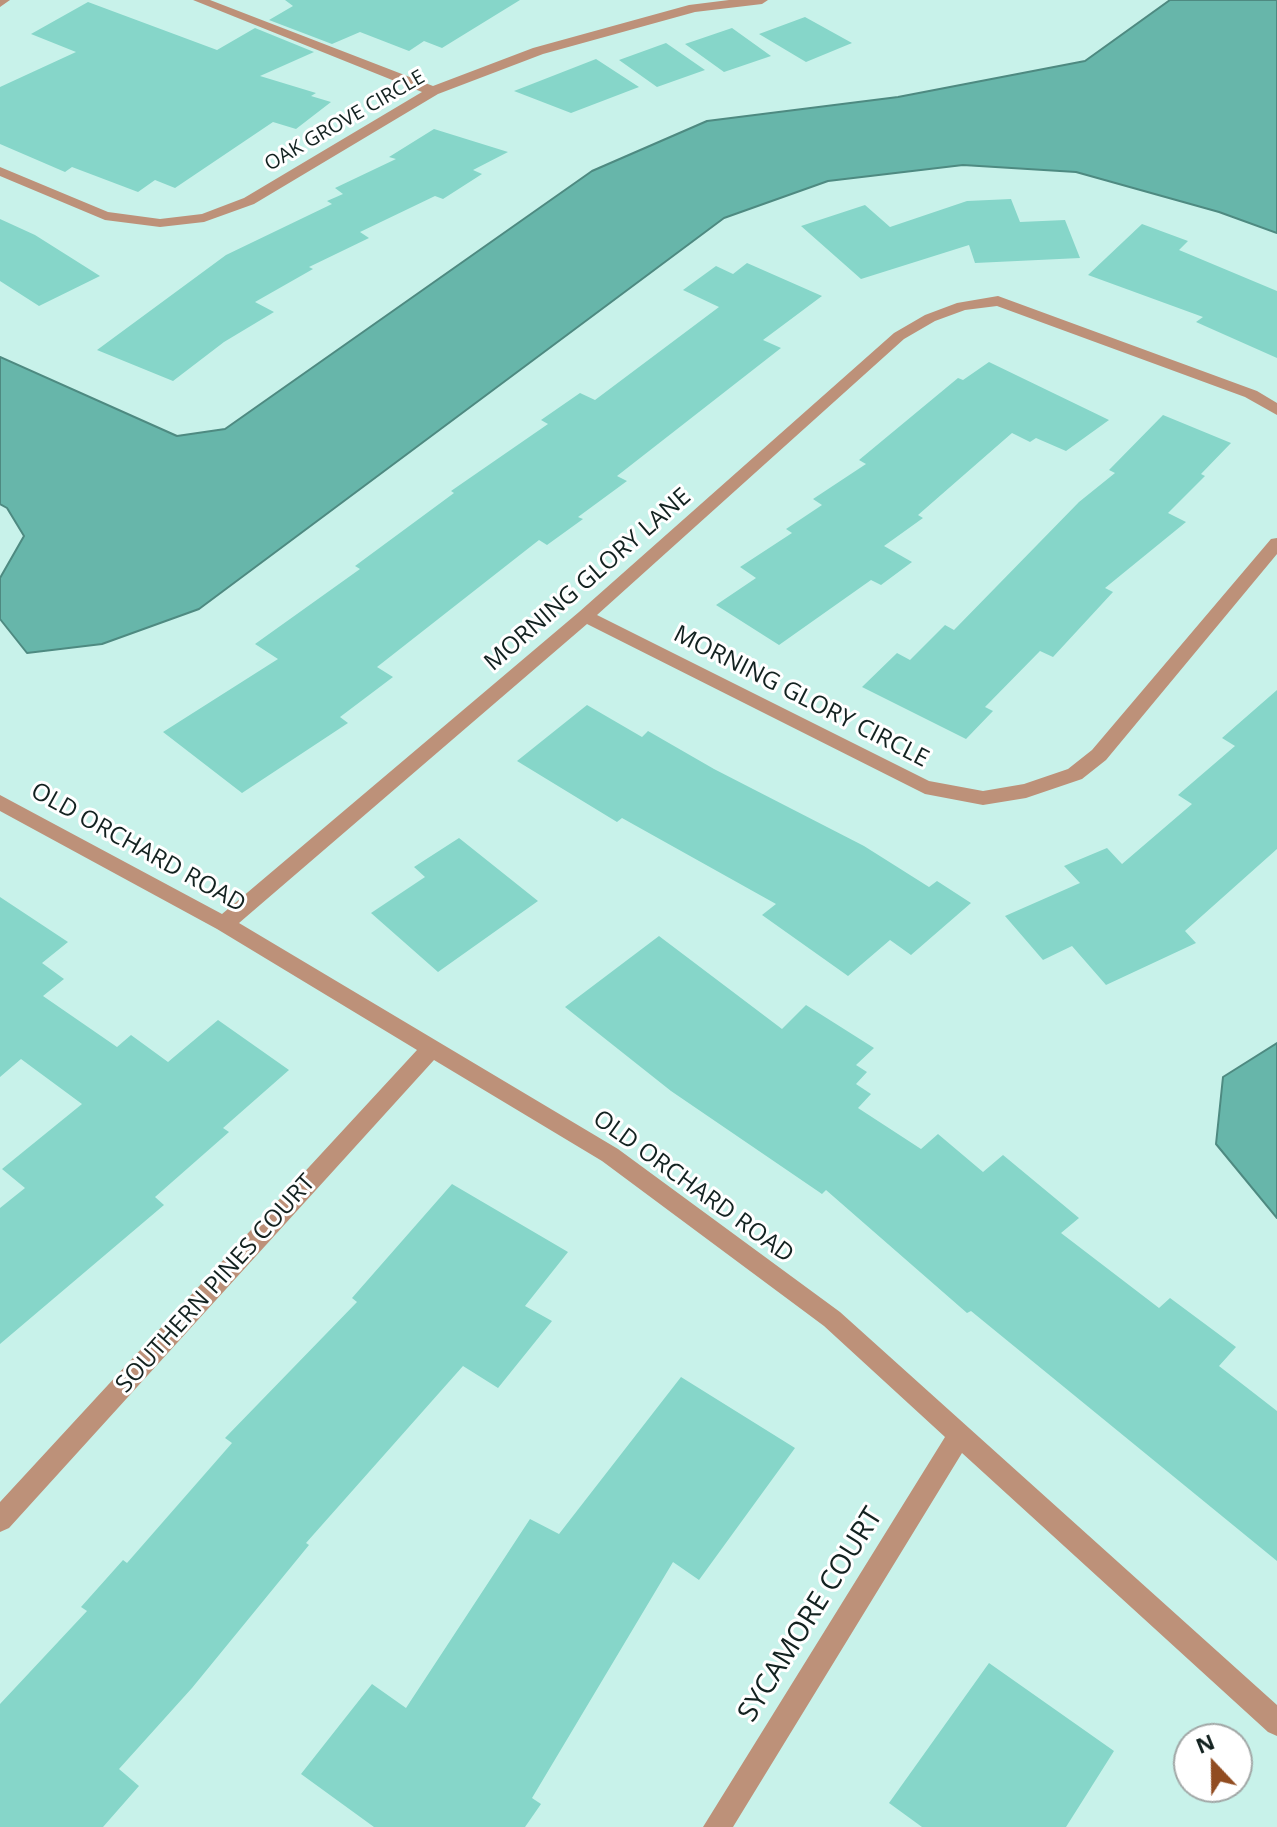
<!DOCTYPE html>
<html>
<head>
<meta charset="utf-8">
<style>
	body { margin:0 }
	#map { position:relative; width:1277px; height:1827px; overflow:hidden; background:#c8f2ea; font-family:"Open Sans",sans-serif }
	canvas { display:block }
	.north { position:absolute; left:1173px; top:1723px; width:80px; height:80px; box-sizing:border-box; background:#fff; border:2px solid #a1a7a6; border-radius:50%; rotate:338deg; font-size:22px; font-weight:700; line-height:32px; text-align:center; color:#132220 }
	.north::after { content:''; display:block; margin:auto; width:28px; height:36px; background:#914c21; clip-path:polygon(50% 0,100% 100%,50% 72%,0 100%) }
</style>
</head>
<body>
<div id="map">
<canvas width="1277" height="1827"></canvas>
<div class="north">N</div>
</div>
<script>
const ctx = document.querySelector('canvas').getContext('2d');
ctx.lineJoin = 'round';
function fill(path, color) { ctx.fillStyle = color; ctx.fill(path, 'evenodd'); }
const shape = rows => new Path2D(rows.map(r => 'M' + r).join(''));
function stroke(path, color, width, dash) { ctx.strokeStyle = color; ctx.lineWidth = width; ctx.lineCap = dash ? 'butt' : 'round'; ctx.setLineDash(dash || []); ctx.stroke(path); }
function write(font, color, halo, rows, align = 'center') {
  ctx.font = font + ' "Open Sans",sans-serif'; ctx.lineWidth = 6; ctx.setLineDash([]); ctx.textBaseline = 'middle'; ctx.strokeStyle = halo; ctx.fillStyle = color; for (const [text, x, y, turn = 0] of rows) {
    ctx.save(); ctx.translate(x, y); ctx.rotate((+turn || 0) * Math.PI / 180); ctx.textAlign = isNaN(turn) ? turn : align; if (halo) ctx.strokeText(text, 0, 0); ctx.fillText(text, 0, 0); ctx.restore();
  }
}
const water = shape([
	[1170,0,1277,0,1277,233,1219,212,1076,172,963,165,828,181,724,218,199,609,102,644,27,653,0,619,0,578,24,536,7,508,0,504,0,357,177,436,225,429,592,171,707,121,898,97,1085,61,1170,0],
	[1277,1043,1277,1218,1216,1144,1223,1077,1277,1043]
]);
const building = shape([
	[285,0,520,0,442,48,424,41,409,51,360,32,332,44,269,20,293,6],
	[88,2,217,50,255,28,314,52,260,76,316,93,311,96,331,102,296,129,273,122,175,188,155,180,138,192,72,167,65,172,0,144,0,87,76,52,31,34],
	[805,17,852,43,806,62,759,34],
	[732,28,771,56,724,72,685,44],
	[666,43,705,70,657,87,619,60],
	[596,59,639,87,571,113,514,91],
	[434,129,508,152,473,170,482,174,443,199,435,196,360,232,369,238,309,267,313,269,255,302,274,312,224,342,173,381,97,350,226,255,332,204,327,201,343,194,335,188,396,159,389,157],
	[1011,199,1020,222,1065,220,1080,258,975,263,969,245,861,279,801,226,865,205,890,227,967,201],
	[0,219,35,235,100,276,39,306,0,281],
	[1142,224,1188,241,1179,250,1277,291,1277,358,1196,322,1203,317,1088,275],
	[747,263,822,296,763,340,781,348,617,476,627,481,578,517,583,519,547,545,539,540,377,667,393,677,340,717,348,723,242,793,163,732,278,659,255,644,360,569,355,566,454,493,451,491,548,424,541,420,580,393,595,400,719,307,683,290,716,266,733,274],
	[989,362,1109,420,1066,451,1036,438,1030,442,1012,433,918,515,923,518,884,546,912,562,881,585,871,580,779,645,716,605,756,578,740,567,792,533,786,529,822,505,813,499,866,464,859,460,958,378,963,380],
	[1163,415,1231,443,1201,474,1205,476,1168,513,1186,522,1105,588,1113,592,1053,657,1040,651,985,707,993,711,966,739,862,687,897,653,910,660,945,625,954,630,1079,502,1115,473,1109,470],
	[1277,690,1277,849,1185,931,1196,943,1106,985,1072,946,1043,960,1005,916,1080,883,1064,866,1107,848,1122,864,1192,804,1178,795,1235,746,1222,738],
	[587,705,642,737,648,731,714,769,864,846,929,887,937,881,971,903,911,955,890,940,848,976,762,915,776,904,622,818,617,822,517,761],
	[459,838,538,901,438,972,371,913,425,877,414,867],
	[0,897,68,942,42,963,64,979,43,996,117,1047,131,1035,168,1062,218,1020,289,1070,223,1128,229,1132,155,1197,164,1205,0,1344,0,1208,25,1188,2,1169,82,1104,21,1059,0,1077],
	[659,936,782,1029,806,1005,874,1048,856,1065,867,1072,856,1084,871,1094,858,1108,921,1149,938,1134,983,1172,1003,1155,1079,1218,1061,1233,1159,1308,1170,1298,1236,1347,1219,1366,1277,1411,1277,1561,971,1311,967,1313,826,1190,822,1194,671,1091,565,1007],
	[452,1184,568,1252,525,1306,552,1321,498,1388,463,1366,306,1543,309,1545,192,1688,119,1769,139,1786,103,1827,0,1827,0,1704,87,1611,81,1607,123,1560,127,1563,232,1443,225,1438,357,1302,352,1298],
	[681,1377,795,1448,699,1580,673,1562,532,1798,541,1804,525,1827,374,1827,301,1774,372,1684,406,1708,530,1519,559,1534],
	[989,1663,1114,1751,1066,1827,922,1827,889,1803]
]);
const minor = shape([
	[0,0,10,0,0,7,0,0],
	[193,0,210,0,433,86,533,48,689,5,729,0,768,0,762,4,695,12,543,54,438,94,254,204,204,222,160,227,105,220,0,176,0,167,108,212,160,219,202,214,244,198,422,92,193,0],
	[998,296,1257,391,1277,403,1277,415,1245,397,997,306,965,310,935,321,904,339,597,615,929,781,983,791,1024,784,1068,769,1092,750,1271,539,1277,538,1277,554,1106,760,1082,779,1026,798,983,805,925,794,587,624,239,923,618,1149,840,1312,1277,1705,1277,1736,1268,1732,962,1453,733,1827,703,1827,945,1437,824,1326,602,1161,434,1060,9,1528,0,1532,0,1502,417,1050,217,929,0,811,0,795,222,914,579,612,894,333,925,315,957,303,998,296]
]);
const farStreetnames = [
	["OAK GROVE CIRCLE",345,121,-30]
];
const streetNames = [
	["MORNING GLORY LANE",588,580,-41],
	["MORNING GLORY CIRCLE",801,697,27],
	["OLD ORCHARD ROAD",138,848,29],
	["OLD ORCHARD ROAD",693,1187,36],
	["SOUTHERN PINES COURT",216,1284,-48]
];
const nearStreetnames = [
	["SYCAMORE COURT",811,1615,-58]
];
fill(water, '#67b6aa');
stroke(water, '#4e8a81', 2);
fill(building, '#86d6c9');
fill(minor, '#bd9179');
write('20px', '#132220', '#fff', farStreetnames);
write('24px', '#132220', '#fff', streetNames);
write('28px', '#132220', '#fff', nearStreetnames);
</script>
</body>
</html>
